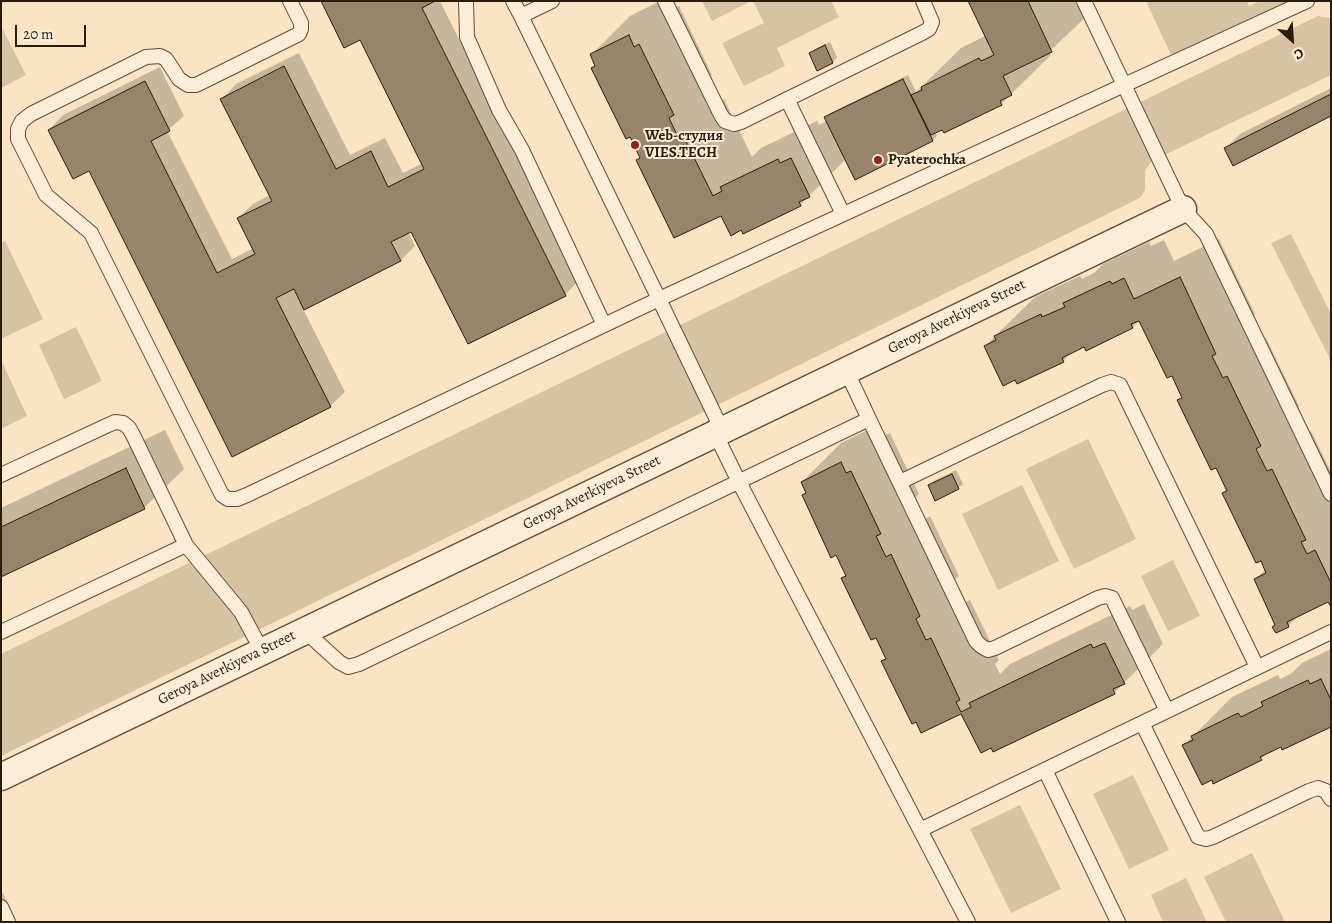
<!DOCTYPE html>
<html>
<head>
<meta charset="utf-8">
<style>
	body { margin:0 }
	#map { position:relative; width:1332px; height:923px; overflow:hidden; background:#fbe4c3; font-family:Alegreya,serif }
	canvas { display:block }
	.frame { position:absolute; inset:0; border:2px solid #2a1c0b; pointer-events:none }
	.north { position:absolute; left:1267px; top:15px; width:50px; height:50px; -webkit-text-stroke:4px #fcedd8; paint-order:stroke; rotate:154deg; font-size:14px; font-weight:700; line-height:20px; text-align:center; color:#2a1c0b }
	.north::after { content:''; display:block; margin:auto; width:18px; height:22px; background:#2a1c0b; clip-path:polygon(50% 0,100% 100%,50% 72%,0 100%) }
	.scale { position:absolute; left:15px; top:25px; width:71px; height:22px; box-sizing:border-box; border:2px solid #2a1c0b; border-top:0; padding-left:6px; font-size:15px; line-height:18px; white-space:nowrap; color:#2a1c0b; -webkit-text-stroke:4px #fcedd8; paint-order:stroke }
</style>
</head>
<body>
<div id="map">
<canvas width="1332" height="923"></canvas>
<div class="frame"></div>
<div class="north">С</div>
<div class="scale">20 m</div>
</div>
<script>
const ctx = document.querySelector('canvas').getContext('2d');
ctx.lineJoin = 'round';
function fill(path, color) { ctx.fillStyle = color; ctx.fill(path, 'evenodd'); }
const shape = rows => new Path2D(rows.map(r => 'M' + r).join(''));
function stroke(path, color, width, dash) { ctx.strokeStyle = color; ctx.lineWidth = width; ctx.lineCap = dash ? 'butt' : 'round'; ctx.setLineDash(dash || []); ctx.stroke(path); }
function write(font, color, halo, rows, align = 'center') {
  ctx.font = font + ' Alegreya,serif'; ctx.lineWidth = 4; ctx.setLineDash([]); ctx.textBaseline = 'middle'; ctx.strokeStyle = halo; ctx.fillStyle = color; for (const [text, x, y, turn = 0] of rows) {
    ctx.save(); ctx.translate(x, y); ctx.rotate((+turn || 0) * Math.PI / 180); ctx.textAlign = isNaN(turn) ? turn : align; if (halo) ctx.strokeText(text, 0, 0); ctx.fillText(text, 0, 0); ctx.restore();
  }
}
const green = shape([
	[702,1,751,1,712,21],
	[753,1,831,1,839,17,777,48,785,66,744,86,722,43,764,23],
	[1146,1,1247,1,1249,6,1260,1,1290,1,1171,55],
	[1318,16,1331,18,1331,75,1152,161,1145,170,1145,190,1140,198,1,756,1,654],
	[1,26,26,75,1,88],
	[1291,234,1331,314,1331,368,1329,357,1271,243],
	[5,241,43,319,1,339,1,243],
	[76,327,102,381,64,399,39,345],
	[2,362,27,416,1,429,1,363],
	[1088,439,1136,539,1074,569,1026,469],
	[1022,485,1059,561,998,590,962,514],
	[1173,560,1200,616,1168,631,1141,576],
	[1133,775,1169,850,1129,869,1093,794],
	[1020,805,1061,889,1011,913,970,829],
	[1252,853,1285,922,1226,922,1204,877],
	[1186,878,1207,922,1163,922,1151,895]
]);
const shadow = shape([
	[322,1,440,1,579,280,565,295,412,230,408,232,415,246,401,260,303,309,345,392,330,406,49,130,63,115,160,67,184,116,167,131,232,259,254,248,238,218,253,204,270,195,222,99,236,84,299,53,350,155,385,138,403,173,423,163,360,38],
	[660,1,674,8,679,6,712,75,708,80,719,101,724,99,752,157,761,148,817,121,819,125,827,121,826,118,830,113,908,75,916,92,961,48,987,35,970,1,1086,1,1091,12,1049,52,1051,55,1001,104,935,131,937,136,933,140,855,178,846,159,800,205,742,229,641,157,592,68,596,65,591,55,630,16],
	[830,42,837,57,833,62,818,69,810,54,815,49],
	[1331,88,1331,115,1226,148,1240,134],
	[1219,239,1255,314,1251,318,1262,340,1266,338,1299,406,1295,410,1307,433,1311,431,1331,472,1331,604,1329,601,1300,614,1288,626,1276,624,1255,580,1266,569,1223,493,1227,489,1217,467,1179,400,1183,396,1172,374,1140,320,1132,327,1072,351,1063,361,985,346,1035,297,1080,276,1082,279,1094,273,1103,264,1149,242,1151,246,1164,240,1174,261],
	[880,424,885,435,890,433,919,494,915,498,925,519,930,516,959,576,955,580,965,602,970,600,999,660,995,664,1000,674,1010,664,1130,606,1132,610,1144,604,1163,644,1114,693,962,712,917,720,883,661,887,658,876,636,843,578,847,574,803,495,807,491,802,482,841,443],
	[165,430,184,469,144,508,1,575,1,508],
	[956,470,963,484,958,488,929,485,934,481],
	[1331,649,1331,725,1269,751,1261,759,1214,782,1184,745,1232,697,1278,675,1280,679,1292,673,1302,663],
	[1,890,17,922,1,922]
]);
const building = shape([
	[321,1,435,1,422,8,566,296,468,344,411,232,391,242,401,261,304,310,294,289,276,298,331,407,232,457,89,171,73,179,48,130,145,81,170,131,151,141,217,273,255,254,237,218,272,201,220,99,284,66,336,169,371,151,388,187,424,169,360,40,344,48,321,1],
	[968,1,1028,1,1052,52,1003,76,1012,95,1000,101,1002,105,944,133,942,130,931,135,911,95,922,90,921,87,979,58,981,61,994,55,968,1],
	[629,35,634,47,639,44,674,115,669,118,679,139,684,137,713,196,722,191,720,187,778,159,780,163,791,158,810,197,799,202,801,206,743,234,741,230,731,236,721,216,674,238,636,160,640,158,630,137,626,139,591,68,595,66,590,54,629,35],
	[825,45,833,63,817,71,809,53,825,45],
	[903,79,933,141,855,180,824,117,903,79],
	[1331,94,1331,116,1233,166,1224,148,1331,94],
	[1180,277,1216,354,1212,356,1223,378,1227,376,1261,446,1256,449,1267,471,1272,469,1306,540,1301,542,1307,554,1315,550,1331,583,1331,607,1328,602,1287,622,1289,627,1276,633,1272,627,1275,625,1254,579,1266,573,1261,561,1256,563,1222,493,1227,491,1216,468,1211,470,1177,400,1182,398,1172,376,1167,378,1139,321,1131,324,1133,328,1086,351,1084,347,1062,358,1064,362,1017,384,1015,380,1003,386,984,346,996,340,994,336,1041,314,1042,317,1065,307,1063,303,1110,281,1112,284,1124,278,1134,299,1180,277],
	[841,462,846,473,851,471,881,534,876,536,886,557,891,554,920,616,916,619,926,640,931,638,960,700,956,702,961,712,971,707,969,703,1091,644,1093,648,1105,643,1125,684,1113,689,1115,694,993,752,991,748,981,753,961,714,921,733,916,722,912,724,881,661,886,659,876,638,871,640,841,578,846,576,836,555,831,558,802,495,806,493,801,482,841,462],
	[126,468,145,509,1,577,1,527,126,468],
	[952,474,959,489,935,501,928,485,952,474],
	[1321,679,1331,700,1331,727,1282,750,1281,747,1260,757,1262,760,1213,784,1212,780,1202,785,1182,745,1193,740,1191,736,1238,713,1241,717,1263,706,1261,702,1308,680,1310,684,1321,679]
]);
const lane = shape([
	[290,1,301,23,301,29,299,34,196,85,188,85,179,79,166,59,160,56,146,57,31,114,22,121,18,129,18,139,46,195,91,233,222,495,228,499,237,499,247,495,659,299,722,430],
	[466,1,467,37,499,110,522,150,604,325],
	[513,1,521,16,552,1],
	[665,1,721,115,725,121,734,124,741,122,922,33,929,29,932,22,923,1],
	[1084,1,1183,209,1206,234,1331,494],
	[521,16,659,299,1307,1],
	[787,99,843,214],
	[846,370,869,419],
	[715,433,739,482,968,922],
	[1,475,106,426,115,422,123,423,129,428,133,435,186,545,1,632],
	[900,482,1102,385,1111,382,1120,385,1257,667],
	[186,545,241,612,262,651],
	[305,631,339,662,348,667,359,664,869,419,976,641,981,646,988,650,995,648,1098,598,1105,596,1112,598,1167,711],
	[1331,632,1142,723,1198,837,1206,839,1213,837,1309,791,1318,788,1326,791,1331,799],
	[1045,770,1118,922],
	[920,830,1142,723],
	[1,907,8,922]
]);
const street = shape([
	[1,777,1183,209]
]);
const markers = [
	[635,145,5,"#8f2418"],
	[878,160,5,"#8f2418"]
];
const poiNames = [
	["Web-студия",645,136],
	["VIES.TECH",645,153],
	["Pyaterochka",888,160]
];
const streetNames = [
	["Geroya Averkiyeva Street",957,317,-26],
	["Geroya Averkiyeva Street",592,493,-26],
	["Geroya Averkiyeva Street",227,668,-26]
];
fill(green, '#d7c2a4');
fill(shadow, '#0003');
fill(building, '#97846b');
stroke(building, '#2a1c0b', 1);
stroke(lane, '#5e4e39', 16);
stroke(street, '#5e4e39', 29);
stroke(lane, '#fcedd8', 14);
stroke(street, '#fcedd8', 26);
for (const [x, y, r, color] of markers) { const dot = new Path2D(); dot.arc(x, y, r, 0, 2 * Math.PI); ctx.fillStyle = color; ctx.fill(dot); stroke(dot, '#fcedd8', 2); }
write('bold 15px', '#2a1c0b', '#fcedd8', poiNames, 'left');
write('15px', '#2a1c0b', '#fcedd8', streetNames);
</script>
</body>
</html>
